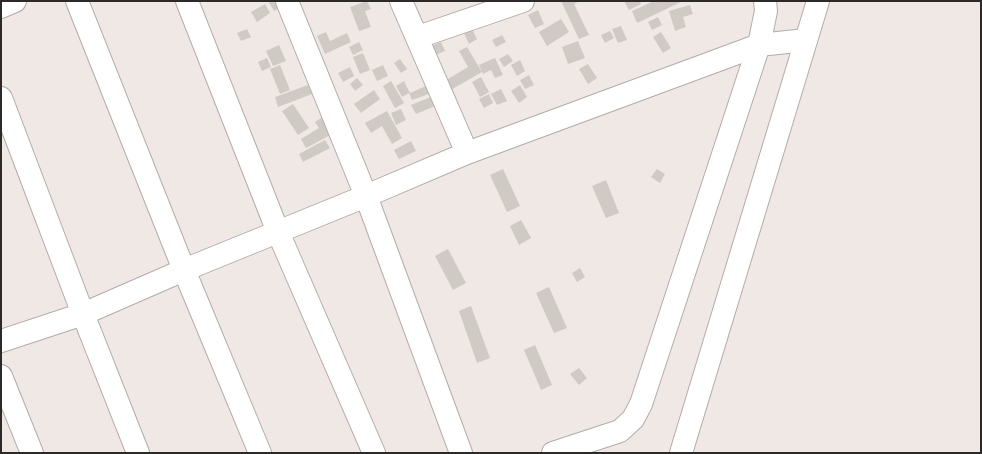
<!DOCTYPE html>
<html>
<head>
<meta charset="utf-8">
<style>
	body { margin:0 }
	#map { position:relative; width:982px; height:454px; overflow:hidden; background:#f0e8e4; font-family:"Crimson Pro",serif }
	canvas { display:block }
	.frame { position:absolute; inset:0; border:2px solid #2c2928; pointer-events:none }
</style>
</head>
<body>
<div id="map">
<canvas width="982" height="454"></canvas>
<div class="frame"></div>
</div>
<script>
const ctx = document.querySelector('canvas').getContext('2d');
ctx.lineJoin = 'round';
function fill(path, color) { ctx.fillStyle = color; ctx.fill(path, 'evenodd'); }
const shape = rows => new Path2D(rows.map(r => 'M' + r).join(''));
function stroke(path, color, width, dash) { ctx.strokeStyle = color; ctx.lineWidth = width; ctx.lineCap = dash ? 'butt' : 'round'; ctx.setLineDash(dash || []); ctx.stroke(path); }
const building = shape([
	[268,1,278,1,282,7,274,11],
	[367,1,371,9,365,11,371,27,359,31,350,7],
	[561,1,580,1,574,4,589,35,579,39],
	[624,1,640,1,641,4,629,10],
	[654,1,683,1,637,23,632,11],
	[265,4,270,13,257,22,251,12],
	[690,5,693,14,683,17,686,27,675,31,669,11],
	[538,10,544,24,535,28,528,15],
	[658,17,662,25,652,30,648,22],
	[561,19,569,32,547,46,539,32],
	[621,26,627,40,618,43,612,29],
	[247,29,251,37,241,41,237,33],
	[472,29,477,39,469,44,464,33],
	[610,31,614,38,605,43,601,35],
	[326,32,330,41,347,33,351,42,325,54,317,36],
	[661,32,671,48,663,53,653,37],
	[502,35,506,42,496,47,492,40],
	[578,41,585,58,568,64,562,47],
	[359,42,363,50,353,55,349,47],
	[441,42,445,51,435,55,431,46],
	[279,45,286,61,273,66,266,51],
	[467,47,482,72,449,91,443,82,468,67,459,51],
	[363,53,370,70,360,74,353,57],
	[508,54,513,61,504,67,499,59],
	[267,58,271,67,262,71,258,62],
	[495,58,503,75,495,78,491,70,483,74,479,65],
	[400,59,407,69,401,73,394,63],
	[520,60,525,71,517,76,511,65],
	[588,64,597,78,588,84,579,69],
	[280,65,290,90,280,94,270,69],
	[383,65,388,76,377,81,372,70],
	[350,67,354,76,343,82,338,73],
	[529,75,534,85,525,89,520,80],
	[481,77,489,92,480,97,472,82],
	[357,78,363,85,355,91,350,84],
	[391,81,404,103,395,108,383,86],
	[404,81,410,93,426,86,429,94,412,100,409,93,402,97,396,86],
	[308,85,312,94,278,107,275,97],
	[520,85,527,97,519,103,511,91],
	[501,89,507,101,497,105,491,94],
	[374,90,380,99,361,113,354,104],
	[489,94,493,103,484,108,479,99],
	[431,97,435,106,416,114,411,105],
	[293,104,309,128,298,135,282,111],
	[401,109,406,120,396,125,391,113],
	[387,111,402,138,392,144,382,126,371,133,365,123],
	[326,115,336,132,306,148,301,139,319,128,315,122],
	[325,140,330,148,303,162,299,154],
	[411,141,416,151,399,159,394,150],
	[503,169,520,206,507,212,490,175],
	[657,169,665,174,660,183,651,177],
	[606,180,619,213,606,218,592,186],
	[521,220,531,238,519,245,510,226],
	[448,249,466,283,453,290,435,256],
	[580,268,585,277,577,282,572,273],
	[549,287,567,328,554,333,536,293],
	[471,306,490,358,477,363,459,311],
	[535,345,552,385,541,390,524,350],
	[579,368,587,378,579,385,570,374]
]);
const minor = shape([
	[77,1,184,270,260,453],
	[187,1,278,232,374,453],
	[287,1,366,196,461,453],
	[401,1,467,153],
	[1,7,15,1],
	[418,37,523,1],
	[1,98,83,314,138,453],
	[1,341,83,314,184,270,366,196,467,153,759,45,806,40],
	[1,376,32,453],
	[553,453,620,431,633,419,641,404,759,45,766,11,765,1]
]);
const highway = shape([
	[681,453,818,1]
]);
fill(building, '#cfcac4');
stroke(minor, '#b3aca9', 24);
stroke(highway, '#b3aca9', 24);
stroke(minor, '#fff', 22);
stroke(highway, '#fff', 22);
</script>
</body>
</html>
